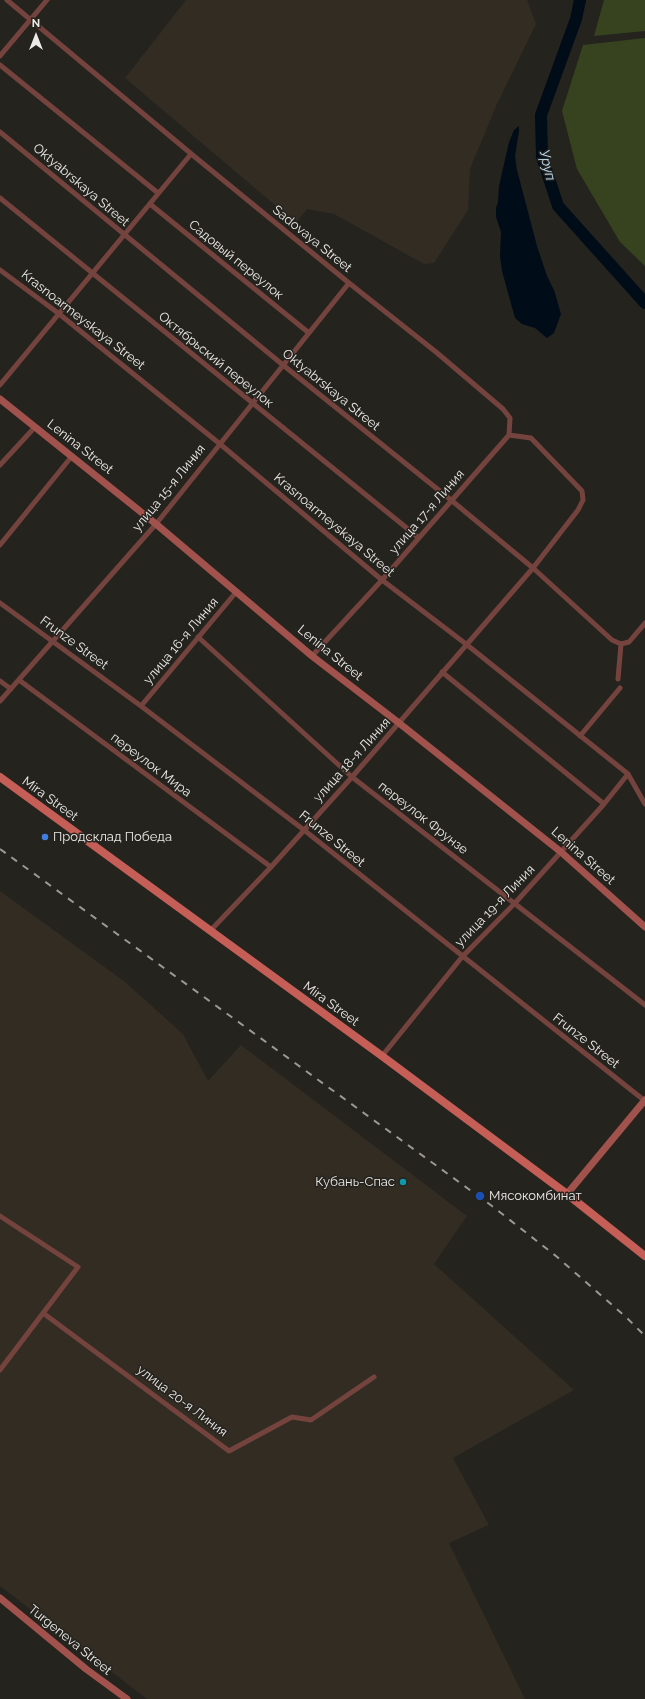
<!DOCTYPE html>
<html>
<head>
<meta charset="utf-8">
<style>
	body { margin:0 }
	#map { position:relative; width:645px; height:1699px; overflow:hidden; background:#25231e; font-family:Raleway,sans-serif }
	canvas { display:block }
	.north { position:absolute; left:16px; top:16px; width:40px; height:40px; -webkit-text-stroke:3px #25231e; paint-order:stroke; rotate:0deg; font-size:11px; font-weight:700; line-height:16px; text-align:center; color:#ebeae7 }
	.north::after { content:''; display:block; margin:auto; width:14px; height:18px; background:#ebeae7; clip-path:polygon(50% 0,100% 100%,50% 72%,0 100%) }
</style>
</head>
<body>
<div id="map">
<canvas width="645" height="1699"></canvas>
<div class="north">N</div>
</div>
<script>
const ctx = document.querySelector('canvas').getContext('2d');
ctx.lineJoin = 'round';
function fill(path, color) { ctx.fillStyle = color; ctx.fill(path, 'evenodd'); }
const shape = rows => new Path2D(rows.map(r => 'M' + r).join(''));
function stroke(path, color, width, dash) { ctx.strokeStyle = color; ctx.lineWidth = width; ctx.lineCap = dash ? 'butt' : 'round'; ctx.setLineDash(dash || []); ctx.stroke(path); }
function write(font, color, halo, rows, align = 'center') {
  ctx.font = font + ' Raleway,sans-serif'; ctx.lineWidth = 3; ctx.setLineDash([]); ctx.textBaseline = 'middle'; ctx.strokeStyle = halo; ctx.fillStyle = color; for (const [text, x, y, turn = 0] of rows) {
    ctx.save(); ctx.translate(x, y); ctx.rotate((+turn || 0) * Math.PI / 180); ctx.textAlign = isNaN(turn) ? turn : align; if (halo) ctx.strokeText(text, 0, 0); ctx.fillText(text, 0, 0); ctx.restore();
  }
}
const built = shape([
	[186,0,527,0,536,24,496,106,470,169,468,210,434,263,424,264,334,214,307,209,296,223,125,78],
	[0,891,124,981,183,1034,208,1081,241,1045,467,1216,434,1264,574,1390,453,1458,489,1525,449,1543,525,1699,147,1699,0,1586]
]);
const green = shape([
	[604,0,645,0,645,31,594,36],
	[645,38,645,266,620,242,577,169,562,111,583,45]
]);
const water = shape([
	[519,126,519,131,515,156,517,170,537,246,547,276,554,290,561,314,554,333,547,338,535,328,522,324,515,318,502,271,500,256,501,232,496,217,496,208,498,202,499,186,509,142,514,130]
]);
const river = shape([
	[580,0,576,19,541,115,542,157,558,206,645,303]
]);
const street = shape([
	[7,0,195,157,349,283,436,352,503,409,510,418,509,435,531,438,582,491,583,500,578,510,533,568,352,777,271,867,210,931],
	[0,56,47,0],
	[0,65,158,193],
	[0,132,283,365,451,500,533,568,612,640,621,644,629,642,645,623],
	[0,198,419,538],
	[150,204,309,333],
	[0,270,58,313,220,444,382,580,466,644,628,774,645,804],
	[0,385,191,154],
	[0,465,35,427],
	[0,545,72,456],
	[0,603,141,706,304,830,645,1101],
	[198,637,352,777,645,1005],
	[312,656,382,580,509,435],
	[442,672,604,804],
	[618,679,621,644],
	[19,680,271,867],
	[0,681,11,689],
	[0,701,156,524,349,283],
	[141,706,237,591],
	[580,736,620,688],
	[382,1056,462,957,515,903,604,804,628,774],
	[0,1216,78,1267,0,1370],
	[43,1313,229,1451,292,1417,311,1420,374,1377]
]);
const secondary = shape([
	[0,399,156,524,312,656,399,723,561,852,645,927],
	[567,1194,645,1100],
	[0,1598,86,1669,127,1699]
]);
const primary = shape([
	[0,777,382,1056,567,1194,645,1256]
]);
const rail = shape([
	[0,849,492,1206,556,1256,627,1318,645,1336]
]);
const markers = [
	[45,837,4,"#3f7fe0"],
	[403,1182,4,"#0f9aa8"],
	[480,1196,5,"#1a4fb4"]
];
const streetNames = [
	["Oktyabrskaya Street",81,185,40],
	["Sadovaya Street",312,239,39],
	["Садовый переулок",236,260,39],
	["Krasnoarmeyskaya Street",83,320,38],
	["Октябрьский переулок",216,360,39],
	["Oktyabrskaya Street",331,390,39],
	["Lenina Street",80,447,38],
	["улица 15-я Линия",169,488,-51],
	["улица 17-я Линия",427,512,-49],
	["Krasnoarmeyskaya Street",334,525,40],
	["улица 16-я Линия",181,641,-50],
	["Frunze Street",74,643,36],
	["Lenina Street",330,653,39],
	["улица 18-я Линия",352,760,-48],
	["переулок Мира",151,765,37],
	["Mira Street",50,799,36],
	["переулок Фрунзе",423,818,38],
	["Frunze Street",332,839,39],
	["Lenina Street",583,856,41],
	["улица 19-я Линия",495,906,-46],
	["Mira Street",331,1004,36],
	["Frunze Street",586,1041,38],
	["улица 20-я Линия",182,1401,37],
	["Turgeneva Street",70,1640,39]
];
const poiNames = [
	["Продсклад Победа",53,837],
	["Кубань-Спас",395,1182,"right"],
	["Мясокомбинат",489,1196]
];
const waterNames = [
	["Уруп",547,165,77]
];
fill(built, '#322c23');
fill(green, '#37431f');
fill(water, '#000c18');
stroke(river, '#000c18', 12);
stroke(street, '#75433e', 5);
stroke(secondary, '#a2524c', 7);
stroke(primary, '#c45e56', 8);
stroke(rail, '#9b9995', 2, [7, 7]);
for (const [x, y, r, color] of markers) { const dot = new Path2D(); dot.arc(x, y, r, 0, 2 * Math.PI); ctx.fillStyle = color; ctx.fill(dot); stroke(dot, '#25231e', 1.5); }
write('13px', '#ebeae7', '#25231e', streetNames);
write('13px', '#ebeae7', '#25231e', poiNames, 'left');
write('italic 14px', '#bee3fb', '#25231e', waterNames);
</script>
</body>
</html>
